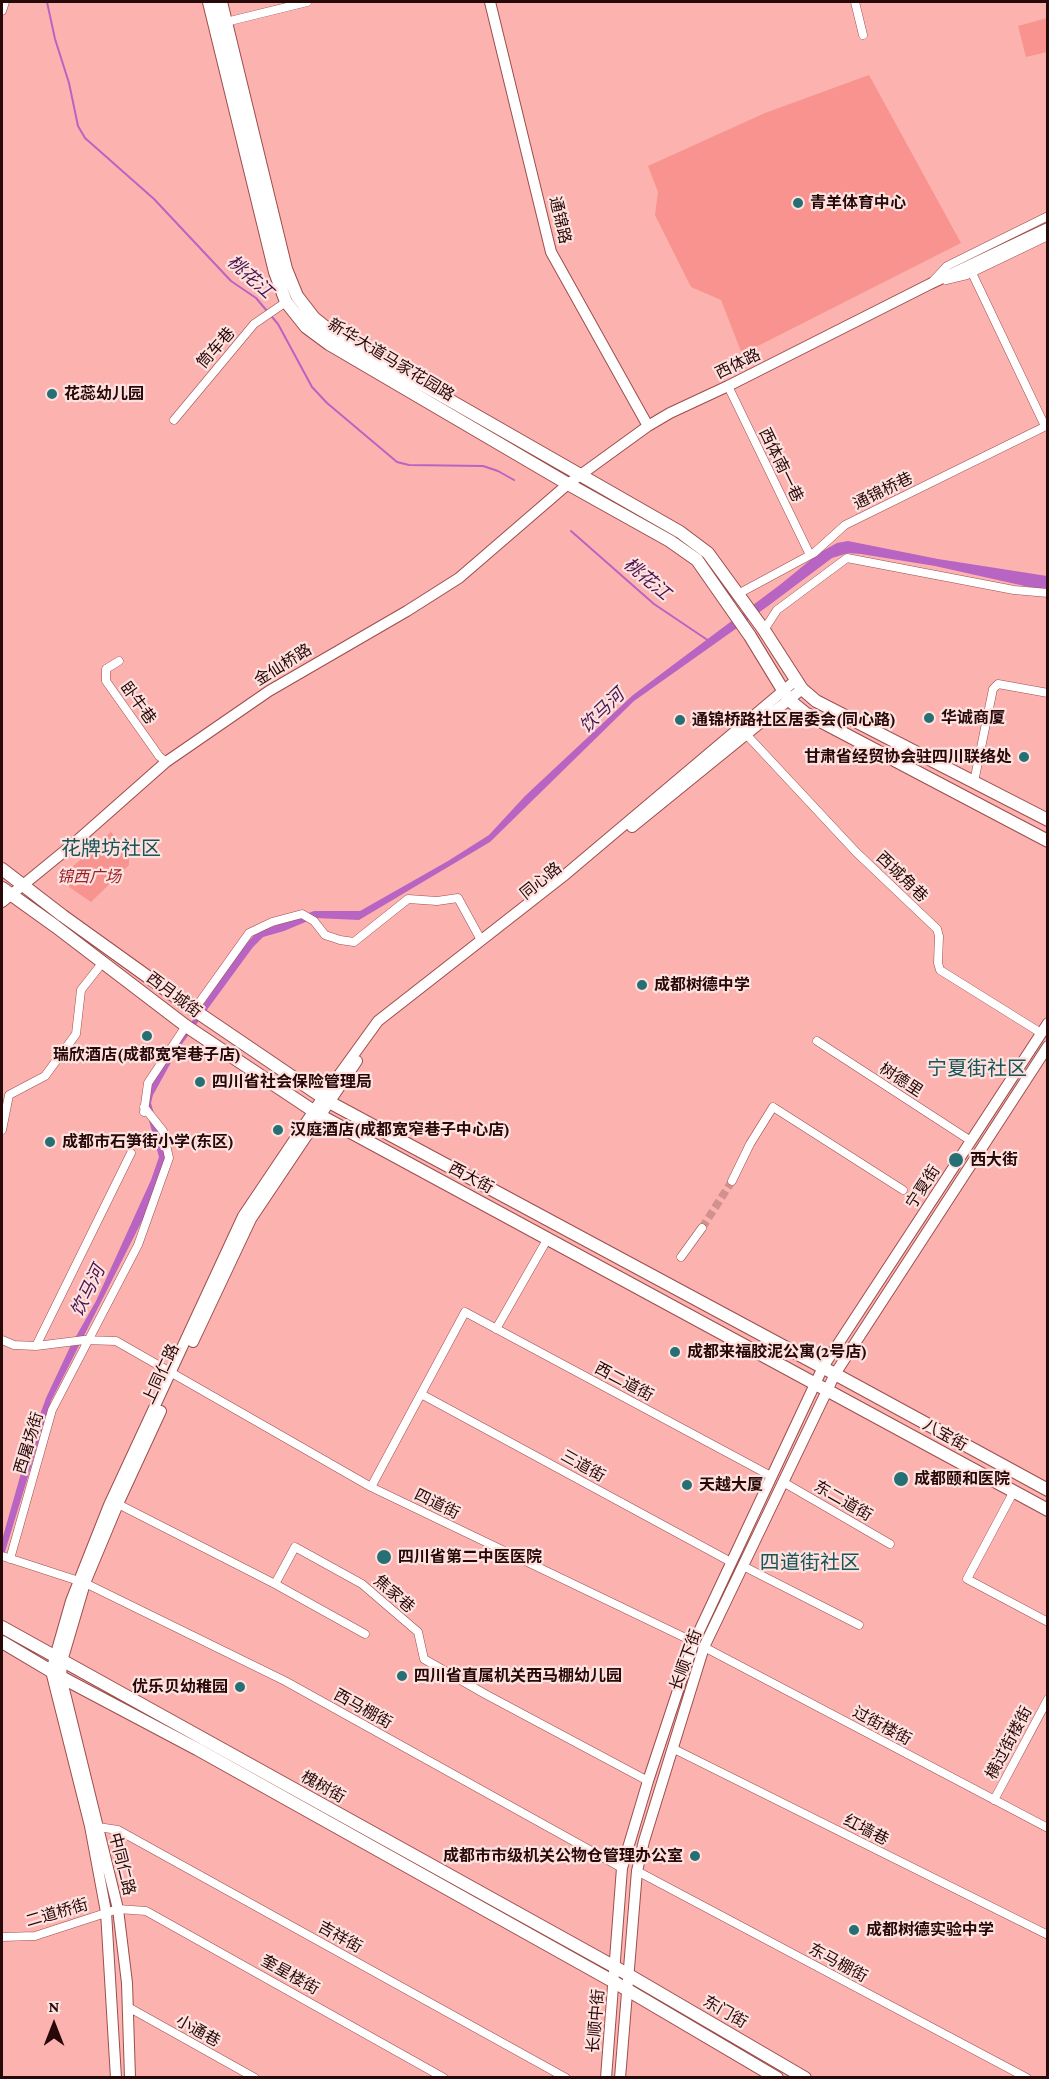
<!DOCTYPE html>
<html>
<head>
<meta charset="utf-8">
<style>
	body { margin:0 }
	#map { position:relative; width:1049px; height:2079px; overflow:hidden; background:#fcb3af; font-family:"Crimson Pro",serif }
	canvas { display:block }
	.frame { position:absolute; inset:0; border:3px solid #280909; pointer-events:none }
	.north { position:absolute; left:24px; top:1995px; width:60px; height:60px; -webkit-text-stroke:4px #fee2df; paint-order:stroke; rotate:0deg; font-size:16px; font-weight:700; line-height:24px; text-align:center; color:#280909 }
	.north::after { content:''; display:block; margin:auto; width:21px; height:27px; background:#280909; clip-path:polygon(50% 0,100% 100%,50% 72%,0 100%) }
</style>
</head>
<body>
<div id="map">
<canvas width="1049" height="2079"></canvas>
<div class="frame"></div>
<div class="north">N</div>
</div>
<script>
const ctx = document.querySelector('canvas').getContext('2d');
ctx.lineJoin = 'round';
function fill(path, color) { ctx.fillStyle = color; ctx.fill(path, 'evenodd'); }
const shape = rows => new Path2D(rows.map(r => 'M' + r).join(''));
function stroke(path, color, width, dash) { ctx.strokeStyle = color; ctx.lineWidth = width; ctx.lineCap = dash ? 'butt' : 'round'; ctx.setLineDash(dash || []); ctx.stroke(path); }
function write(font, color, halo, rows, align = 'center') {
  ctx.font = font + ' "Crimson Pro","Noto Sans SC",serif'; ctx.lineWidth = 4.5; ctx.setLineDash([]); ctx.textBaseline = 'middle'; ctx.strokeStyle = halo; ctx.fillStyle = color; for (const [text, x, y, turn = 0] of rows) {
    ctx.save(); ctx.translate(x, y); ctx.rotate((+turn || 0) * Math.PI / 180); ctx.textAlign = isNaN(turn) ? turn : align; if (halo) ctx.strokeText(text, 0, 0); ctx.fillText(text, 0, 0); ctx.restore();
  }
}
const green = shape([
	[1047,18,1047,52,1026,57,1018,26],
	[869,75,961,243,742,354,721,300,691,287,655,215,658,192,648,166,765,113],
	[111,832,129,857,129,865,91,902,69,887,69,870]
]);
const water = shape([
	[848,541,938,559,1047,576,1047,591,935,566,861,554,848,553,832,558,768,606,634,701,490,842,359,920,315,918,284,931,263,937,253,947,179,1048,153,1095,151,1103,167,1160,153,1199,51,1401,4,1555,2,1554,2,1540,29,1445,46,1398,70,1347,96,1301,151,1180,159,1157,148,1117,148,1086,239,952,256,933,314,911,360,911,448,861,489,835,525,796,633,695,781,584,819,553,837,543]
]);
const stream = shape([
	[47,2,55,39,69,83,78,126,85,138,154,199,231,281,256,298,278,324,312,387,327,403,397,462,409,465,483,466,498,471,514,480],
	[571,531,654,604,709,641]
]);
const streetTunnel = shape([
	[702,1228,732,1181]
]);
const street = shape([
	[855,2,863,35],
	[2,11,5,2],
	[226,22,307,2],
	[972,273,1045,426],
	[946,280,967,275,1048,236],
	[933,281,947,266,1048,216],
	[728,386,810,555],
	[174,420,254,324,286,302],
	[738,594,814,553,845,525,1048,425],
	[764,630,777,610,847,558,1014,590,1048,593],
	[119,661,106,669,106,681,159,756,166,762],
	[744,732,856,852,937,929,939,936,938,963,940,970,1041,1033],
	[974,782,993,689,998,684,1048,693],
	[194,1010,249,933,272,922,302,914,314,921,325,935,340,940,354,942,408,899,437,901,458,898,481,940],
	[817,1041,971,1141],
	[144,1112,148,1083,186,1026],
	[2,1130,9,1095,45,1076,76,1034,81,990,103,962],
	[732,1181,750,1144,773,1107,903,1190],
	[681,1257,702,1228],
	[496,1329,548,1238],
	[2,1340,14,1345,36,1346,84,1340,116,1341,371,1487,694,1642],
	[36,1346,131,1153],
	[421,1394,731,1562],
	[783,1482,890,1544],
	[371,1487,465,1312,771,1476],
	[1014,1491,967,1579,1048,1622],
	[118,1504,275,1584,295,1547,362,1584,418,1632,424,1659,485,1694,648,1781],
	[2,1556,85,1583,285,1681,622,1868],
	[10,1559,52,1410,138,1245,169,1158,163,1131,144,1107],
	[743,1566,859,1625],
	[275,1584,365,1634],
	[704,1647,1048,1828],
	[672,1748,1048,1935],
	[994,1800,1048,1699],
	[98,1827,118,1830,566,2078],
	[637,1871,1027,2078],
	[2,1937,35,1936,118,1909,146,1911,444,2078],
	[128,2007,255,2078]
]);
const secondary = shape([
	[490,2,551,252,648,426],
	[632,827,802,689],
	[2,902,72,845,166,762,269,691,407,611,459,578,568,484,648,426,670,413,728,386,930,284,1048,228],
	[193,1342,251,1219,357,1061],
	[116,2078,106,1912,90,1826,51,1671,71,1601,109,1505,243,1216,323,1097,378,1021,566,874,796,680],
	[130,2078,127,1983,118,1909,61,1677,62,1661,85,1583,118,1504,161,1411],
	[606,2078,622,1868,648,1781,694,1642,823,1367,1048,1023],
	[620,2078,637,1871,644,1841,704,1647,835,1374,1048,1046]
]);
const primary = shape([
	[209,2,275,272,286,302,306,327,329,344,568,484,670,541,697,560,750,636,789,700,805,713,1048,841],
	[221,2,286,269,297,296,314,318,334,334,680,532,708,553,764,630,802,689,816,701,1048,820],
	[2,869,63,916,194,1010,331,1103,835,1374,1048,1490],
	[2,888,55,926,186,1026,321,1116,1048,1510],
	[2,1627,615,1967,805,2078],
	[2,1642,61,1677,197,1749,614,1982,777,2078]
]);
const markers = [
	[798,203,6,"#256f75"],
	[52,394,6,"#256f75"],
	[929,718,6,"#256f75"],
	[680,720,6,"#256f75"],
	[1024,757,6,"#256f75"],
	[642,985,6,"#256f75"],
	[147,1036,6,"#256f75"],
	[200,1082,6,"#256f75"],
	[278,1130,6,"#256f75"],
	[50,1142,6,"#256f75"],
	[956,1160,8,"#256f75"],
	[675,1352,6,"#256f75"],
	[901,1479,8,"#256f75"],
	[687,1485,6,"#256f75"],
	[384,1557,8,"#256f75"],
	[402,1676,6,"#256f75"],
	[240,1687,6,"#256f75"],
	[695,1856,6,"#256f75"],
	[854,1930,6,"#256f75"]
];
const poiNames = [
	["青羊体育中心",810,203],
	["花蕊幼儿园",64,394],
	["华诚商厦",941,718],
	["通锦桥路社区居委会(同心路)",692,720],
	["甘肃省经贸协会驻四川联络处",1012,757,"right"],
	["成都树德中学",654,985],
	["瑞欣酒店(成都宽窄巷子店)",147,1055,"center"],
	["四川省社会保险管理局",212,1082],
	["汉庭酒店(成都宽窄巷子中心店)",290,1130],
	["成都市石笋街小学(东区)",62,1142],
	["西大街",970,1160],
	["成都来福胶泥公寓(2号店)",687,1352],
	["成都颐和医院",914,1479],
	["天越大厦",699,1485],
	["四川省第二中医医院",398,1557],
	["四川省直属机关西马棚幼儿园",414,1676],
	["优乐贝幼稚园",228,1687,"right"],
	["成都市市级机关公物仓管理办公室",683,1856,"right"],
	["成都树德实验中学",866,1930]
];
const streetNames = [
	["通锦路",560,220,77],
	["筒车巷",216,348,-49],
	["新华大道马家花园路",391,360,31],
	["西体路",738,364,-26],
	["西体南一巷",781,465,64],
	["通锦桥巷",883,491,-26],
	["金仙桥路",283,665,-32],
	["卧牛巷",138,703,54],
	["西城角巷",902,877,44],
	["同心路",541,881,-39],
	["西月城街",174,995,37],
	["树德里",901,1080,33],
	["西大街",471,1178,28],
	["宁夏街",923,1187,-57],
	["上同仁路",161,1374,-65],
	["西二道街",624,1382,28],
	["八宝街",945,1435,29],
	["西屠场街",29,1443,-73],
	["三道街",583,1466,29],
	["东二道街",843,1501,30],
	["四道街",437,1504,26],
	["焦家巷",394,1594,41],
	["长顺下街",686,1660,-70],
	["西马棚街",363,1709,29],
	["过街楼街",882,1726,28],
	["横过街楼街",1009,1743,-62],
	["槐树街",323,1787,29],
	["红墙巷",866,1830,27],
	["中同仁路",122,1864,76],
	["二道桥街",57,1913,-16],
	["吉祥街",340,1937,29],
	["东马棚街",838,1963,28],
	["奎星楼街",290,1975,29],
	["东门街",725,2012,30],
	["长顺中街",596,2021,-85],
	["小通巷",198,2031,29]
];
const parkNames = [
	["锦西广场",89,877]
];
const waterNames = [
	["桃花江",250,277,42],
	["桃花江",647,579,40],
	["饮马河",602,711,-44],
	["饮马河",88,1291,-64]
];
const quarterNames = [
	["花牌坊社区",111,849],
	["宁夏街社区",977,1069],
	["四道街社区",810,1563]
];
fill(green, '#f8938f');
fill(water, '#b864c3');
stroke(stream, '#b864c3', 2);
stroke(streetTunnel, '#d2918e', 8, [8, 4]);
stroke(street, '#9d4d4c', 9);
stroke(secondary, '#9d4d4c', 12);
stroke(primary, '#9d4d4c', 14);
stroke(street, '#fff', 8);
stroke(secondary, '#fff', 10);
stroke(primary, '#fff', 12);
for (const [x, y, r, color] of markers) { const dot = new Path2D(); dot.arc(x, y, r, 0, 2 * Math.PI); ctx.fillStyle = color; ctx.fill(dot); stroke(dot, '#fee2df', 2); }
write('bold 16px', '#280909', '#fee2df', poiNames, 'left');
write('16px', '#280909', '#fee2df', streetNames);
write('italic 16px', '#982129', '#fee2df', parkNames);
write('italic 18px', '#481250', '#fee2df', waterNames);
write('20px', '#185458', '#fee2df', quarterNames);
</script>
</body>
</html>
